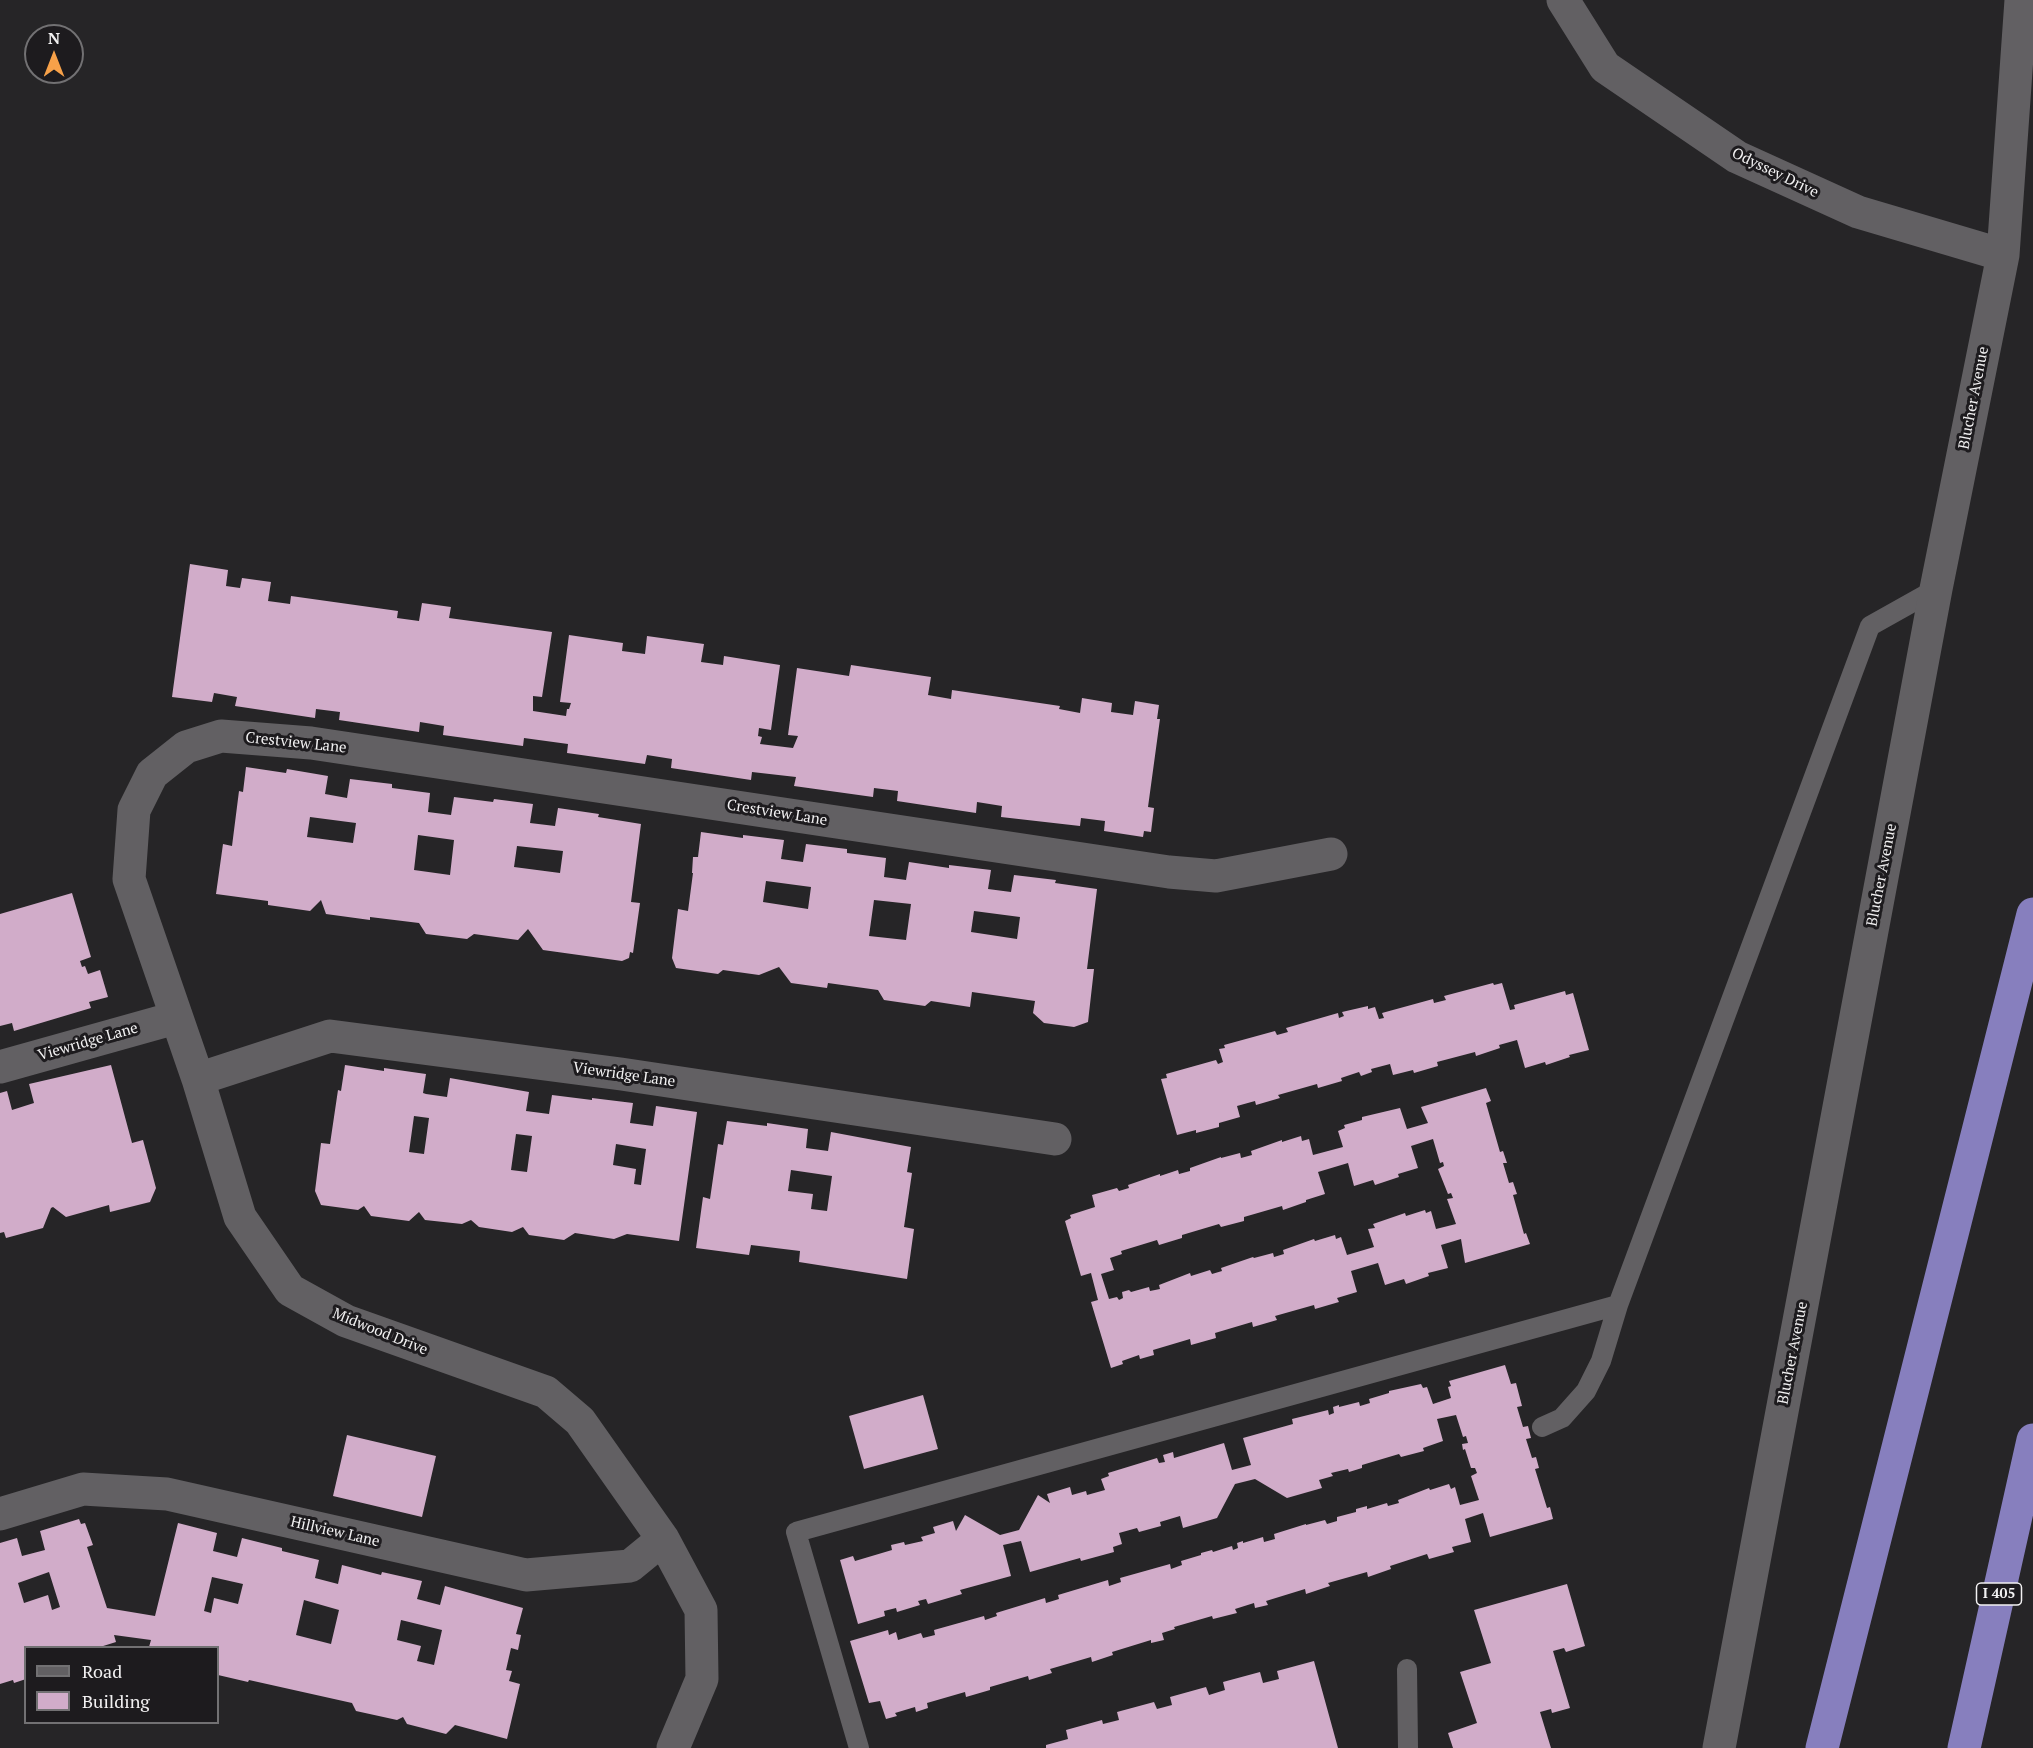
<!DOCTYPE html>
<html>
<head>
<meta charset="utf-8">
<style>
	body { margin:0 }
	#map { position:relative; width:2033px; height:1748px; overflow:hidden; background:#262527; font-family:"PT Serif",serif }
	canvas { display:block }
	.legend { position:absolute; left:24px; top:1646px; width:195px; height:78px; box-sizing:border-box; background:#1d1b1e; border:2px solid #727173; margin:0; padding:8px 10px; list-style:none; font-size:18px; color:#f2f1f2 }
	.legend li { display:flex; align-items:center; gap:12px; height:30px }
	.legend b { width:30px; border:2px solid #727173 }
	.north { position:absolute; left:24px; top:24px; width:60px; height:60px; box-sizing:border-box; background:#1d1b1e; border:2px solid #727173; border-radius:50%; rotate:0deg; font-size:16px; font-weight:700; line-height:24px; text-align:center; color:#f2f1f2 }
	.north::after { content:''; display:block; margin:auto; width:21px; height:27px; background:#f7a149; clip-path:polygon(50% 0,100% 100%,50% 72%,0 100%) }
</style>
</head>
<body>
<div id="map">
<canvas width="2033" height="1748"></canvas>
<ul class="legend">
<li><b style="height:8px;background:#626063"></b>Road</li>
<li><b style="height:16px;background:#d1acc9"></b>Building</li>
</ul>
<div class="north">N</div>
</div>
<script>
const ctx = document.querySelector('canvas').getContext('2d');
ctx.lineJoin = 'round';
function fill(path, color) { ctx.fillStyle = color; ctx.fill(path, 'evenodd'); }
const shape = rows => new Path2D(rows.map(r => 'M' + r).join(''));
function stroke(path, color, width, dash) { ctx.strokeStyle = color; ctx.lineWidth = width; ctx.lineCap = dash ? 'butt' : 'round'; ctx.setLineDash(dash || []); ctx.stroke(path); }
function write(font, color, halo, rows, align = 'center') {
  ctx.font = font + ' "PT Serif",serif'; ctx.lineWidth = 6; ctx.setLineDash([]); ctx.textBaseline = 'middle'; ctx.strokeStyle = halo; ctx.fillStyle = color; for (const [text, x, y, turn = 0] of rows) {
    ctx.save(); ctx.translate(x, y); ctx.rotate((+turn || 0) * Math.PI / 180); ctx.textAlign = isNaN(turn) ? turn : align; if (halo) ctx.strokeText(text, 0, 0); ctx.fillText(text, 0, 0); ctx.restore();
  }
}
const building = shape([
	[190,564,228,570,226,586,240,588,242,578,271,582,268,601,290,604,291,596,398,611,397,618,419,621,422,603,451,607,449,618,552,632,542,697,533,696,533,711,566,716,567,709,569,709,571,703,560,702,569,635,623,643,622,651,645,654,647,636,704,644,701,662,723,665,724,656,780,665,771,730,759,728,758,736,762,737,760,744,793,748,798,736,788,735,797,668,849,676,851,665,931,677,928,695,951,699,952,690,1060,706,1059,709,1080,713,1082,698,1112,703,1111,712,1133,715,1135,701,1159,705,1157,719,1160,719,1148,807,1154,808,1151,832,1144,831,1143,837,1104,831,1105,821,1081,818,1080,826,1001,817,1002,806,977,802,976,813,897,801,898,791,874,788,873,797,794,786,796,777,752,772,751,780,671,768,672,759,647,755,645,764,567,753,568,744,524,738,523,746,443,735,444,726,420,722,419,732,339,720,340,712,316,709,315,718,235,706,237,697,214,693,212,702,172,697],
	[246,767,286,773,287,769,328,776,325,794,347,798,350,779,392,784,392,788,430,793,428,812,451,815,454,797,493,802,494,799,533,804,530,823,555,826,558,808,599,814,598,817,641,824,631,902,640,903,633,953,630,952,629,958,622,961,543,950,528,929,518,940,474,934,467,939,426,934,419,923,370,917,370,920,326,914,321,900,310,911,268,905,268,901,216,894,223,844,232,846,239,791,243,792],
	[310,817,356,823,353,843,307,837],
	[418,835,454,840,450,875,414,870],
	[517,846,563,851,560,873,514,867],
	[701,832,743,838,743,835,784,840,781,859,803,862,806,844,847,849,847,853,886,858,884,877,906,880,909,862,949,868,949,865,991,870,988,889,1011,892,1014,875,1056,880,1055,883,1097,889,1087,969,1094,969,1088,1022,1074,1027,1044,1023,1033,1013,1035,1001,972,992,970,1007,931,1001,925,1006,884,1000,878,990,828,983,827,988,791,983,779,967,759,975,723,970,718,974,676,968,672,958,678,909,688,911,693,873,692,873,693,857,698,857],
	[766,881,811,887,808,909,763,902],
	[874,900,911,904,906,940,869,936],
	[974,911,1020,917,1017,939,971,932],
	[72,893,91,957,80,961,82,967,85,966,88,974,100,970,108,997,89,1002,91,1008,14,1031,12,1023,0,1026,0,914],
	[1493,983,1494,985,1502,983,1510,1010,1515,1009,1514,1005,1565,991,1566,995,1573,993,1589,1050,1569,1055,1570,1057,1546,1065,1545,1062,1525,1068,1517,1040,1499,1045,1500,1048,1476,1056,1475,1052,1437,1062,1438,1066,1414,1073,1413,1070,1393,1075,1390,1064,1371,1069,1372,1072,1361,1076,1359,1072,1341,1078,1342,1081,1318,1088,1317,1084,1278,1095,1280,1098,1256,1105,1255,1101,1237,1106,1240,1117,1219,1123,1219,1127,1196,1133,1196,1130,1177,1135,1161,1079,1167,1078,1166,1074,1216,1060,1218,1064,1223,1062,1219,1049,1225,1048,1224,1045,1275,1031,1277,1035,1288,1032,1286,1028,1338,1013,1339,1018,1344,1016,1342,1012,1368,1006,1368,1009,1375,1007,1379,1019,1384,1018,1382,1013,1433,999,1434,1003,1446,1000,1444,996],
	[111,1065,132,1143,143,1140,156,1188,150,1202,110,1212,109,1205,66,1217,53,1207,51,1208,43,1228,6,1238,4,1232,0,1233,0,1093,7,1091,12,1110,34,1103,29,1084],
	[345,1065,384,1071,384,1068,426,1074,423,1093,426,1094,447,1097,450,1078,529,1092,526,1111,549,1114,552,1095,592,1100,592,1098,633,1103,630,1123,653,1126,656,1106,697,1112,679,1241,627,1234,614,1239,575,1233,564,1240,529,1235,523,1227,512,1232,479,1227,471,1220,462,1224,425,1220,419,1212,409,1221,371,1216,364,1206,358,1210,321,1205,315,1191,321,1143,330,1144,338,1090,341,1091],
	[414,1116,429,1118,424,1154,409,1152],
	[516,1134,532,1136,527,1172,511,1170],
	[616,1144,646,1149,641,1185,634,1184,636,1169,613,1165],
	[1486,1088,1491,1101,1486,1103,1500,1152,1503,1151,1507,1163,1503,1163,1509,1183,1513,1182,1517,1194,1513,1195,1524,1234,1526,1233,1530,1244,1465,1263,1461,1239,1441,1245,1448,1268,1428,1273,1429,1276,1406,1284,1404,1279,1385,1285,1378,1263,1351,1271,1357,1292,1337,1298,1339,1302,1315,1309,1314,1305,1275,1316,1277,1320,1253,1327,1252,1322,1215,1333,1216,1338,1191,1345,1190,1339,1153,1350,1154,1355,1140,1359,1139,1355,1122,1361,1123,1364,1111,1368,1091,1302,1098,1300,1092,1277,1091,1273,1081,1276,1065,1221,1071,1218,1070,1215,1095,1207,1092,1195,1117,1188,1119,1191,1129,1188,1128,1185,1160,1174,1160,1176,1178,1170,1179,1174,1190,1171,1190,1168,1221,1157,1221,1158,1240,1153,1241,1158,1252,1155,1251,1151,1282,1140,1282,1142,1301,1136,1302,1141,1309,1139,1313,1155,1343,1147,1338,1131,1345,1128,1344,1125,1362,1120,1362,1117,1400,1108,1407,1129,1428,1123,1421,1107],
	[1433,1139,1440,1163,1443,1162,1444,1166,1438,1169,1448,1194,1451,1193,1453,1198,1447,1199,1456,1224,1436,1229,1431,1211,1426,1213,1425,1210,1406,1216,1405,1213,1373,1224,1375,1228,1368,1229,1374,1247,1347,1255,1341,1237,1336,1239,1335,1235,1315,1241,1314,1239,1283,1250,1284,1254,1274,1257,1273,1253,1254,1258,1253,1257,1221,1268,1222,1271,1212,1274,1210,1270,1191,1276,1190,1273,1159,1285,1160,1289,1150,1291,1149,1287,1131,1292,1129,1290,1122,1292,1123,1298,1119,1300,1117,1297,1109,1299,1101,1274,1114,1270,1110,1258,1122,1254,1121,1251,1157,1240,1159,1245,1182,1238,1182,1235,1219,1224,1221,1227,1244,1221,1244,1217,1282,1206,1283,1210,1306,1202,1306,1200,1325,1194,1318,1172,1348,1163,1354,1186,1373,1180,1375,1185,1399,1177,1398,1174,1418,1168,1411,1146],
	[727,1121,767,1126,767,1123,808,1129,806,1148,828,1151,831,1132,911,1147,907,1172,912,1173,904,1227,914,1229,907,1279,799,1262,800,1251,751,1245,749,1255,696,1248,703,1197,710,1199,718,1144,723,1145],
	[791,1170,832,1176,827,1211,811,1209,813,1194,788,1191],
	[1505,1365,1511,1384,1516,1383,1522,1406,1517,1407,1523,1427,1528,1426,1531,1438,1526,1439,1532,1458,1536,1457,1539,1468,1535,1469,1547,1508,1550,1507,1553,1519,1490,1537,1483,1513,1465,1519,1471,1542,1452,1547,1454,1552,1429,1559,1427,1554,1390,1566,1391,1569,1368,1577,1367,1572,1328,1583,1330,1586,1306,1594,1305,1589,1266,1601,1268,1605,1255,1608,1254,1603,1235,1609,1237,1613,1213,1619,1212,1616,1174,1627,1175,1629,1162,1633,1164,1640,1151,1643,1151,1640,1112,1652,1113,1655,1092,1662,1091,1657,1050,1669,1052,1673,1029,1680,1028,1676,990,1687,990,1690,966,1697,965,1692,927,1703,928,1708,916,1712,915,1707,895,1713,897,1716,886,1719,880,1701,869,1703,850,1641,888,1630,889,1635,896,1632,898,1640,921,1633,923,1638,935,1635,934,1630,984,1616,985,1620,997,1616,996,1613,1045,1598,1046,1603,1059,1599,1058,1595,1108,1580,1109,1586,1121,1582,1120,1578,1170,1564,1171,1569,1182,1565,1181,1561,1201,1555,1201,1553,1212,1550,1213,1552,1232,1546,1233,1550,1238,1548,1237,1543,1243,1541,1243,1543,1263,1537,1264,1542,1275,1539,1274,1534,1306,1524,1306,1525,1325,1520,1327,1524,1337,1521,1337,1517,1356,1512,1356,1509,1367,1506,1367,1509,1387,1503,1388,1506,1399,1503,1398,1500,1429,1488,1430,1490,1449,1484,1451,1489,1455,1487,1460,1505,1479,1500,1471,1476,1477,1473,1475,1468,1471,1468,1465,1449,1463,1450,1462,1444,1468,1443,1466,1436,1463,1437,1456,1415,1437,1419,1443,1441,1423,1448,1424,1451,1401,1457,1399,1454,1362,1465,1362,1468,1349,1472,1348,1469,1331,1473,1333,1476,1319,1480,1322,1488,1287,1498,1255,1479,1235,1484,1217,1518,1183,1528,1180,1516,1160,1522,1161,1526,1139,1532,1137,1528,1119,1533,1122,1544,1113,1547,1114,1552,1081,1561,1080,1558,1030,1572,1021,1541,1003,1545,1011,1576,960,1590,962,1594,928,1604,926,1599,918,1601,920,1605,897,1612,896,1608,884,1611,885,1616,858,1624,840,1560,853,1556,855,1561,892,1550,891,1545,904,1542,905,1545,923,1541,921,1537,935,1533,933,1527,953,1521,956,1531,965,1515,1000,1535,1019,1530,1038,1495,1050,1503,1047,1494,1070,1487,1072,1495,1086,1491,1087,1495,1105,1490,1101,1479,1109,1476,1108,1473,1157,1458,1159,1463,1165,1462,1163,1455,1173,1452,1174,1458,1224,1443,1232,1470,1251,1465,1243,1438,1293,1424,1292,1419,1328,1410,1329,1415,1334,1413,1333,1407,1339,1405,1339,1407,1359,1402,1360,1406,1370,1403,1369,1399,1389,1393,1389,1391,1421,1384,1423,1388,1427,1387,1433,1404,1451,1398,1448,1387,1451,1386,1449,1381],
	[923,1395,938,1449,864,1469,849,1416],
	[347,1435,436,1456,422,1517,333,1496],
	[79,1519,81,1524,85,1523,93,1545,87,1547,107,1608,155,1616,178,1523,217,1533,213,1551,237,1557,242,1538,282,1548,282,1551,319,1560,315,1578,338,1584,342,1565,381,1575,382,1572,422,1581,417,1599,440,1605,445,1586,523,1608,516,1634,521,1635,518,1650,511,1648,506,1670,512,1671,509,1681,520,1684,507,1739,455,1725,446,1734,407,1724,403,1717,397,1720,356,1711,352,1703,249,1680,248,1682,218,1675,218,1647,149,1647,151,1640,114,1635,116,1642,100,1647,26,1647,26,1679,14,1683,13,1680,0,1684,0,1543,17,1538,22,1556,45,1550,40,1531],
	[49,1572,60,1607,52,1610,48,1595,24,1603,18,1583],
	[212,1577,243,1584,238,1604,214,1598,211,1613,204,1611],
	[304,1600,339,1610,331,1644,296,1635],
	[401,1620,442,1630,434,1665,417,1661,421,1646,397,1640],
	[1567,1584,1585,1646,1566,1652,1564,1648,1553,1651,1570,1708,1552,1713,1551,1709,1540,1712,1551,1748,1453,1748,1448,1733,1477,1723,1460,1672,1491,1663,1474,1610],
	[1314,1661,1338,1748,1046,1748,1046,1745,1068,1739,1066,1730,1102,1720,1103,1724,1119,1720,1117,1712,1154,1702,1157,1709,1172,1705,1170,1697,1206,1687,1209,1695,1225,1690,1223,1682,1260,1672,1263,1683,1279,1679,1277,1671]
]);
const lane = shape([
	[1542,1427,1562,1418,1586,1391,1601,1361,1618,1305],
	[1407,1669,1408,1748],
	[859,1748,796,1532,1618,1305,1870,626,1936,589]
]);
const street = shape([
	[1563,0,1605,67,1737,157,1858,212,2003,255],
	[0,1067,175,1018],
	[198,1079,330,1036,621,1074,1055,1139],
	[0,1514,83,1489,167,1494,526,1575,630,1566,663,1539],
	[673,1748,702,1679,701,1610,663,1539,580,1421,546,1392,346,1321,290,1290,240,1217,198,1079,129,879,134,810,152,774,186,747,221,736,311,743,1169,872,1216,876,1331,854],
	[1719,1748,1936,589,2003,255,2021,0]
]);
const highway = shape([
	[1822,1748,2033,914],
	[1964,1748,2033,1440]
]);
const shields = [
	[1999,1594,45]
];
const shieldNames = [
	["I 405",1999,1594]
];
const streetNames = [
	["Odyssey Drive",1775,173,26],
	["Blucher Avenue",1974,398,-79],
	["Crestview Lane",296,743,6],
	["Crestview Lane",777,813,9],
	["Blucher Avenue",1882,875,-79],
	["Viewridge Lane",88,1042,-16],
	["Viewridge Lane",624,1075,8],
	["Midwood Drive",380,1332,22],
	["Blucher Avenue",1793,1353,-79],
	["Hillview Lane",335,1532,13]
];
fill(building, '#d1acc9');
stroke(lane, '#626063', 20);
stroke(street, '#626063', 33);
stroke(highway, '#877fbe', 33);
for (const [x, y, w] of shields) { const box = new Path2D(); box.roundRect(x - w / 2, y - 11, w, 22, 4.5); ctx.fillStyle = '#1d1b1e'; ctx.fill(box); stroke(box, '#f2f1f2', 1.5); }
write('bold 14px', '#f2f1f2', null, shieldNames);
write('15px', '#f2f1f2', '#1d1b1e', streetNames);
</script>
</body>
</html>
